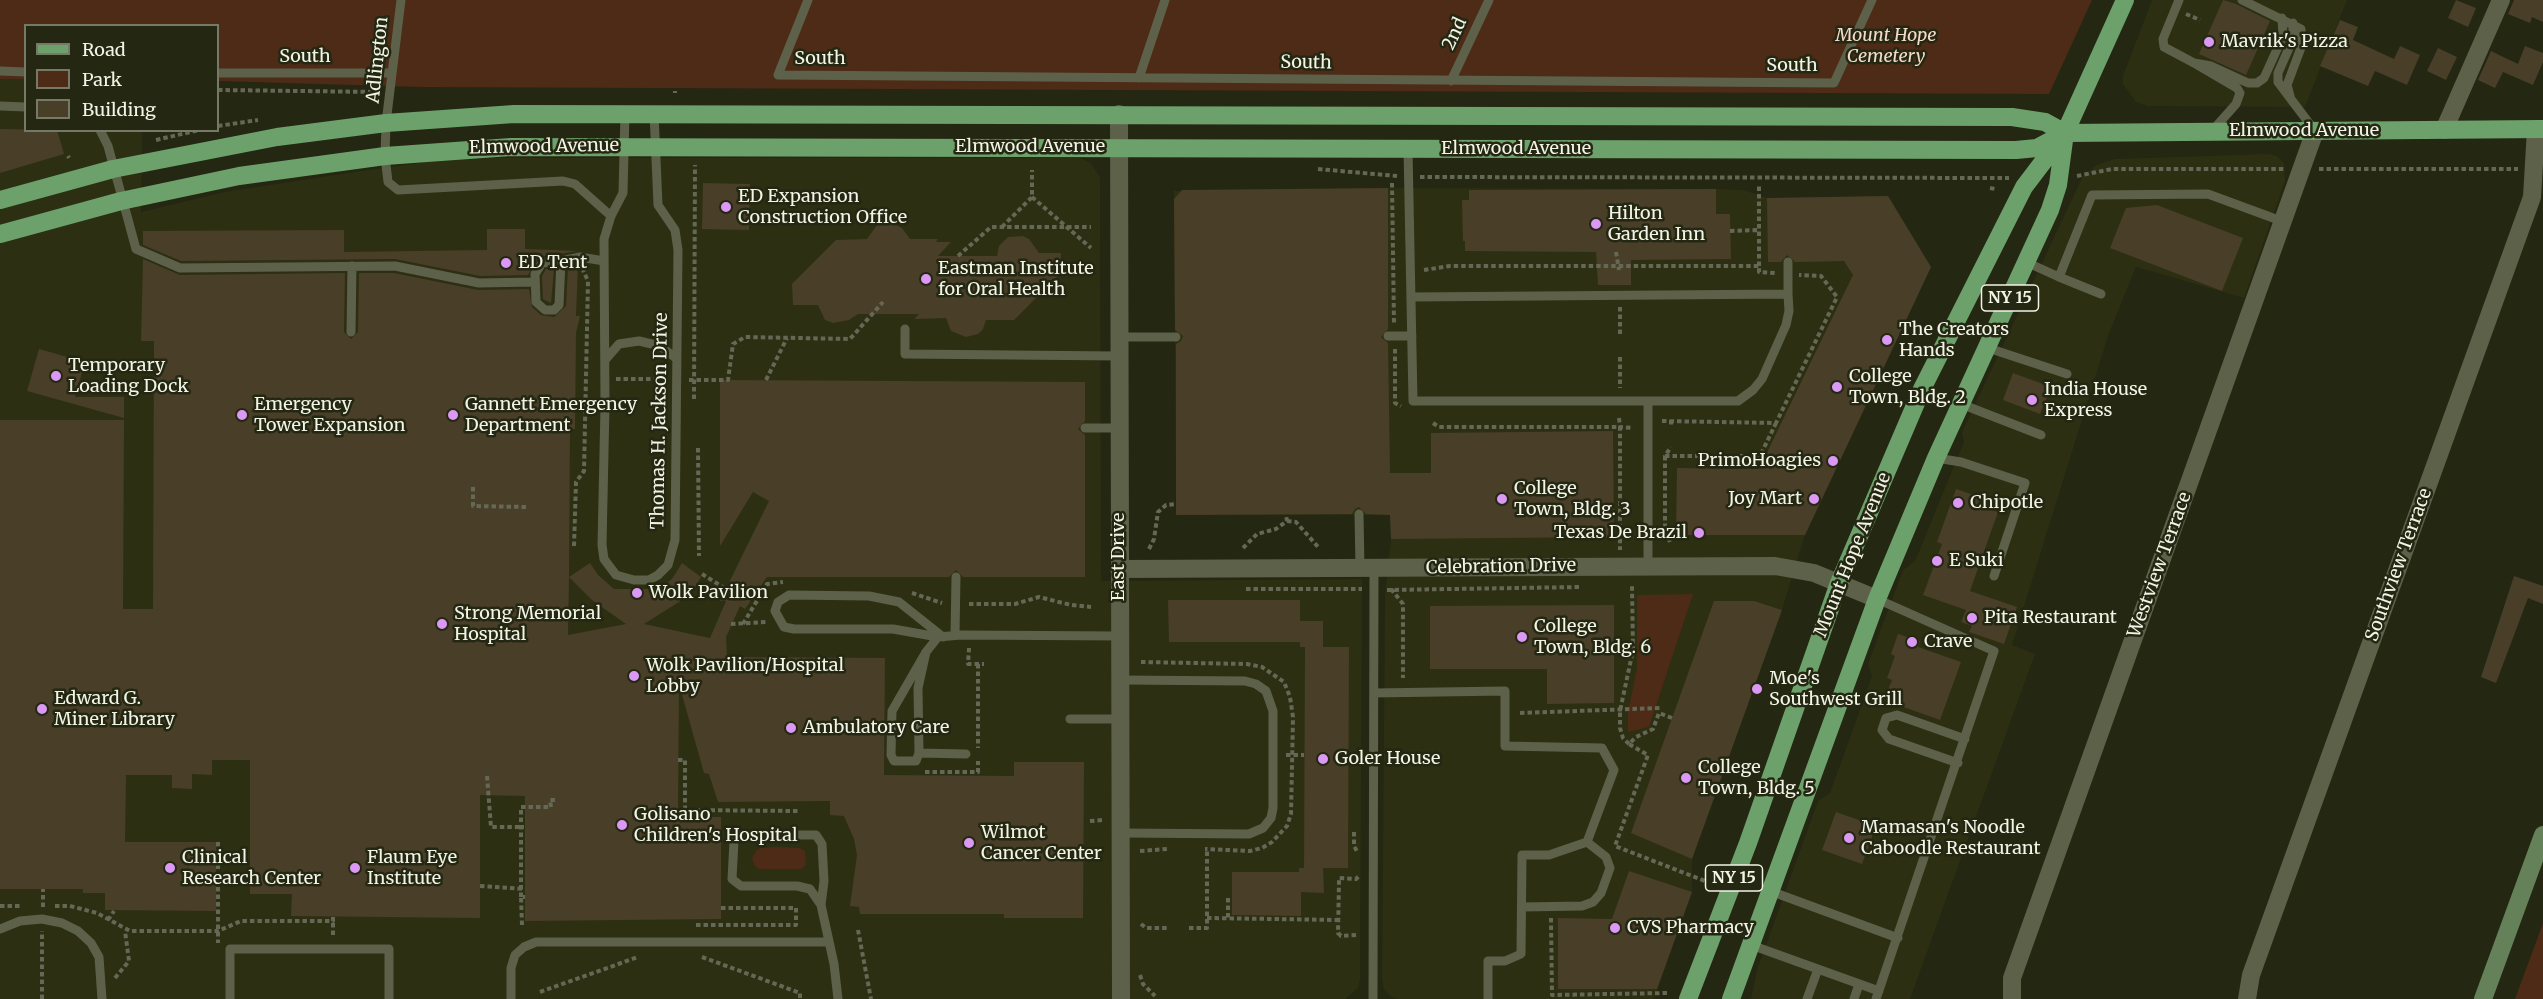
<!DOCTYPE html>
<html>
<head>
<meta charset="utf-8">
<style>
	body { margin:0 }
	#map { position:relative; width:2543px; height:999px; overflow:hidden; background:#242711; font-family:Merriweather,serif }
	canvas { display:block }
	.legend { position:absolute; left:24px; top:24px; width:195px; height:108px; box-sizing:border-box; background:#242711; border:2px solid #767966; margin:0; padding:8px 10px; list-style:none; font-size:18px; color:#f2f4e6 }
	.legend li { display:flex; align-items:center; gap:12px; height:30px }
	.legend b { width:30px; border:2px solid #767966 }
</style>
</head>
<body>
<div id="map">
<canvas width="2543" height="999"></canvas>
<ul class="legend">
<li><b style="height:8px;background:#6da16c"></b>Road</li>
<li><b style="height:16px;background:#4d2b17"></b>Park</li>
<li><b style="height:16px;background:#493e28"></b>Building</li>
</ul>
</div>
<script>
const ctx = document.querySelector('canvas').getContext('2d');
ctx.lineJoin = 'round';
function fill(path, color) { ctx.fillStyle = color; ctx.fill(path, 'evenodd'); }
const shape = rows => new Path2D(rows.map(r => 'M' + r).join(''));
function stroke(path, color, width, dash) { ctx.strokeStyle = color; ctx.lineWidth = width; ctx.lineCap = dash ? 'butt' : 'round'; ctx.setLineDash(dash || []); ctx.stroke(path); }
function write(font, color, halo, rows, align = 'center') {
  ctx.font = font + ' Merriweather,serif'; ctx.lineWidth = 5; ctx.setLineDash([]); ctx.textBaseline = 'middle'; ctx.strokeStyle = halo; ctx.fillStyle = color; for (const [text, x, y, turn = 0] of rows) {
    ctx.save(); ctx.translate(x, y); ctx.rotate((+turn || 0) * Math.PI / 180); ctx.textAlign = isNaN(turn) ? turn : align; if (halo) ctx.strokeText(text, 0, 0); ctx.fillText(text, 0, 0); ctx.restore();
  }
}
const built = shape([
	[2152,0,2347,0,2305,107,2147,106,2136,102,2123,84,2123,76],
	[0,79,25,79,26,130,142,131,141,212,224,192,355,172,426,162,489,158,1080,158,1091,163,1100,178,1101,581,1362,579,1360,980,1358,988,1345,999,0,999],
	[2268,154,2277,156,2284,163,2285,181,2244,298,2136,267,2109,333,2012,645,2035,654,1910,999,1751,999,1757,970,1818,801,1830,793,1872,676,1868,664,1903,570,1915,561,1964,442,1962,432,2083,176,2097,165,2115,159],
	[1388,188,1716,189,1744,190,1767,198,1888,196,1931,267,1805,535,1782,610,1692,859,1692,892,1654,999,1397,999,1392,997,1384,989,1382,979,1385,595,1391,540,1390,515,1176,515,1174,191]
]);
const green = shape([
	[0,0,2092,0,2049,94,421,87,218,81,218,26,26,26,25,79,0,79],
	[1693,594,1649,727,1628,732,1628,713,1637,668,1637,595],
	[778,847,800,848,805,851,806,865,801,869,759,869,754,865,752,858,756,851,760,848],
	[2543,923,2543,999,2515,999]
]);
const building = shape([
	[2223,0,2236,4,2270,21,2246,75,2199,54],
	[2456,0,2476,8,2468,27,2448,18],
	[2514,0,2543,0,2543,22,2532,17,2530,23,2508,14],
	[2340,20,2358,27,2353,40,2394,59,2400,46,2420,55,2407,85,2375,71,2368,86,2320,66],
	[2525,46,2543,53,2543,62,2533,85,2503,72,2495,88,2478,80,2491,51,2518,64],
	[2438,48,2457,57,2446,80,2427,71],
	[0,129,57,130,64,154,0,173],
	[703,183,750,184,749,230,702,229],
	[1388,188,1388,329,1381,337,1388,343,1390,473,1431,473,1431,433,1613,431,1614,537,1391,539,1390,515,1366,514,1359,507,1355,509,1352,514,1176,515,1176,344,1181,341,1183,336,1175,330,1174,199,1182,190],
	[1716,189,1716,214,1730,214,1731,259,1631,260,1631,285,1598,285,1596,252,1465,251,1465,241,1463,241,1462,200,1469,200,1469,190],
	[1888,196,1931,267,1805,535,1676,535,1677,468,1759,469,1853,275,1844,261,1795,262,1787,255,1781,262,1768,262,1767,198],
	[2157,205,2243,238,2222,291,2110,248,2126,208],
	[890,222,902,228,910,239,938,239,936,242,951,242,938,256,997,256,999,246,1008,237,1023,236,1029,239,1039,253,1061,253,1060,274,1014,320,986,320,983,329,978,334,966,337,951,331,946,318,914,319,919,314,858,314,849,320,833,323,825,320,818,305,793,305,792,284,836,240,867,239,877,225],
	[487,229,525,229,525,249,578,251,539,257,528,275,480,276,395,259,181,261,143,245,143,231,344,230,344,252,487,250],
	[143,259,180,275,345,273,344,332,351,339,358,332,359,273,394,273,478,290,529,289,532,307,541,315,554,317,566,306,568,267,578,264,576,316,580,316,576,333,575,429,570,429,569,577,590,563,598,575,614,589,659,589,672,579,682,563,701,577,695,587,679,602,644,624,710,638,726,601,720,601,769,501,753,492,720,546,720,380,1085,382,1085,421,1078,429,1085,435,1085,577,963,577,956,570,949,577,767,577,745,609,740,606,726,637,727,657,885,658,884,775,1014,776,1014,762,1084,762,1083,918,1004,918,1004,914,860,914,859,907,850,906,857,855,854,839,844,816,830,815,830,801,718,802,709,774,704,773,679,684,678,817,721,817,721,919,525,921,525,796,480,795,480,918,291,916,292,894,250,894,250,760,212,760,212,775,192,774,192,789,172,788,172,775,126,775,125,842,216,842,216,911,105,910,105,893,83,893,83,889,0,889,0,420,124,420,123,609,153,609,154,341,141,341],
	[569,577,592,600,626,624,568,635],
	[546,269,554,269,551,303,543,299,542,276],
	[39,349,85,362,75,397,124,397,124,418,27,391],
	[2013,373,2051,387,2040,414,2003,400],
	[1956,489,1980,497,1978,505,1998,512,1970,591,2017,607,2004,644,1969,632,1972,626,1961,622,1966,610,1923,595,1942,544,1937,542],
	[2514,576,2543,586,2543,604,2528,598,2496,683,2481,677],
	[1168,600,1300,600,1300,621,1323,621,1323,647,1349,647,1348,868,1323,868,1324,893,1301,892,1301,916,1232,915,1232,872,1299,872,1299,868,1304,868,1305,647,1300,647,1300,642,1169,642],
	[1714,601,1754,601,1782,610,1692,859,1631,833],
	[1614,605,1614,703,1547,704,1547,669,1430,669,1430,606],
	[1898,634,1920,641,1918,647,1961,662,1940,720,1884,700,1892,680,1887,678,1895,656,1891,654],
	[1836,812,1876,826,1862,864,1822,850],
	[1629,871,1692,892,1657,989,1558,989,1558,918,1612,919]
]);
const path = shape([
	[2186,14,2200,20],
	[218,90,379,92],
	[675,91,675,93],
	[218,126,258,120],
	[156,140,199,130],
	[68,156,69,158],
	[1318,169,1397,176],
	[2319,169,2518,169],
	[2077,176,2112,169,2284,169],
	[1420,177,2009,178],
	[1392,183,1394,324],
	[1990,188,1995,189],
	[1032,197,1091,248],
	[1002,227,1032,197,1032,170],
	[1730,231,1759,230],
	[1616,252,1619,270],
	[958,256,991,227,1091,227],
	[1759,266,1759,186],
	[1424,270,1450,266,1759,266,1759,272,1776,273],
	[1620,307,1620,336],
	[1395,349,1395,403,1401,406],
	[1620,357,1620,388],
	[616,379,661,379],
	[689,380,728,380,733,344,745,337,850,339,883,302],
	[766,380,787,338],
	[694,399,695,165],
	[1619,418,1620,427,1633,428],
	[1671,420,1671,426],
	[1662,421,1776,423,1837,297,1821,276,1799,275],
	[1433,423,1439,427,1620,427,1620,550],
	[698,448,699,556],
	[1665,456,1760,456,1776,423],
	[473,487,473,506,526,507],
	[1287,521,1296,522,1319,548],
	[1670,542,1665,529,1665,456,1671,447],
	[574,546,576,482,584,471,588,281,583,270],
	[1243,548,1257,534,1276,529,1287,521,1286,515],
	[1149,549,1154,539,1158,512,1166,505,1176,504],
	[702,574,726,589],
	[1246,589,1362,589],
	[1391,589,1403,604,1403,678],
	[1387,590,1581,587],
	[912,593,942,603],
	[969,604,1015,604,1039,597,1071,605,1091,607],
	[731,624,766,622],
	[743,624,767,584,783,582],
	[969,648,968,664,984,664],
	[1141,662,1247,664,1262,667,1284,682,1290,697,1293,717,1291,814,1287,826,1272,842,1262,848,1250,851,1205,849],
	[978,664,978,748],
	[1520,713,1661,708],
	[1672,718,1659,713,1653,729,1636,737,1629,744,1648,755,1615,846,1705,881],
	[1629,744,1623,738,1620,728,1620,711,1633,650,1632,586],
	[1286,755,1304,755],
	[678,760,685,760,685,810,798,811],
	[925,772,978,772,978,761],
	[487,776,491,827,524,827],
	[1090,821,1103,820],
	[1354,832,1354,846,1358,853],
	[218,842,218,943],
	[1140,851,1167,849],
	[480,886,525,889],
	[521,897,521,807,551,807,550,800,555,800],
	[1228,898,1228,918],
	[0,906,20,906],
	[55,906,70,906,97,913,130,931,218,931,241,921,333,921,333,916],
	[43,907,43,889],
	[1207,918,1339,920],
	[1551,918,1552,995,1667,993],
	[108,920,114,911],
	[1141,924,1146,928,1167,928],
	[522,925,521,897,525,897],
	[696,925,796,925,796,908,721,908],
	[1189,928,1207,928,1207,849],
	[858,930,871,999],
	[333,935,333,921],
	[1356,935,1341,936,1338,933,1339,883,1339,878,1356,879,1359,876],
	[702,957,800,993,800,999],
	[1140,975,1143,984,1155,996],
	[115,978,129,961,125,931],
	[540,992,638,957],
	[42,999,42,931]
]);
const lane = shape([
	[401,0,386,123,385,156,388,182,398,190,563,181,575,184,611,216],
	[808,0,778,75,1834,83,1872,0],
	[2179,0,2163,39,2164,47,2194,63,2211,66,2248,83,2257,83,2264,78,2283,36,2282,18],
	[2242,0,2301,29,2302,45,2287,85,2290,96],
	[2293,23,2293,39,2278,73,2278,82,2315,131],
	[2196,64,2237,88,2240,93,2236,104,2212,131],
	[0,71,26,72],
	[218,73,392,73],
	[1139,78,1165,0],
	[1451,81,1489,0],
	[0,106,26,107],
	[625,113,623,193,611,216,604,239,605,406,602,545,604,559,616,575,634,580,649,580,658,575,668,565,675,540,678,250,675,230,658,205,654,113],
	[100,130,108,146,136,249,180,268,395,266,479,283,535,282],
	[1408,149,1413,401,1738,401,1753,390,1762,379,1786,325,1789,311,1788,294,1412,297],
	[561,261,542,263,535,274,536,302,545,310,554,310,559,305,561,261,580,257,604,261],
	[2026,262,2059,277],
	[1788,294,1788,262],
	[2101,294,2059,277,2092,195,2208,194,2284,222],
	[905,329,905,354,1119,356],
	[351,332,352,266],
	[1388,336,1412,336],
	[1119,337,1176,337],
	[1988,348,2067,374],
	[605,360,619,344,639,341,660,346,677,359],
	[1648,403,1648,566],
	[1961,404,2041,435],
	[1085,428,1119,428],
	[1936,458,1961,462,2025,483,1994,576],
	[1359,514,1360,568],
	[955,635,956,577],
	[938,637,893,629,794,629,784,627,775,611,778,602,789,595,869,596,899,602,943,637],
	[926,652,918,688,919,753,916,761,894,761,891,755,892,711,926,652,938,637,961,635,1120,636],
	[1121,680,1245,681,1256,684,1266,691,1273,711,1273,808,1271,818,1263,828,1249,834,1121,833],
	[1374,693,1505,691,1505,746,1602,748,1614,770,1587,842,1549,855,1522,855,1521,954,1505,961,1488,961,1488,999],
	[1070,719,1120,719],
	[919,753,966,754],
	[1958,763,1889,739,1882,730,1886,718,1897,715,1965,739],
	[1770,891,1898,938],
	[821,905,810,889,797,886,741,886,732,879,734,841,741,835,816,835,822,844,824,881,821,905,834,964,838,999],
	[1522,907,1582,906,1593,902,1601,893,1610,868,1606,857,1587,842],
	[0,929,20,921,42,919,62,923,78,931,91,943,99,957,102,999],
	[1751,945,1879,991],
	[230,999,230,949,389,949,389,999],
	[511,999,511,968,515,955,524,947,536,942,829,942],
	[1373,999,1374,569],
	[1807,999,1818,969],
	[1854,999,1859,984],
	[1876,999,1994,651,1877,599]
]);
const street = shape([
	[1119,114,1121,999],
	[2444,130,2501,0],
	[1119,569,1775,566,1814,573,1877,599],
	[2012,999,2012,978,2315,131],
	[2247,999,2251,975,2532,197,2536,129]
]);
const secondary = shape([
	[2483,999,2543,835]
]);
const primary = shape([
	[0,200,113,169,277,137,386,123,514,114,2012,117,2045,122,2065,133],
	[0,234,121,201,239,176,385,156,511,147,2016,150,2037,148,2065,133,2543,129],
	[1688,999,1748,843,1839,583,1922,389,2024,187,2065,133,2125,0],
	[1731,999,1877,599,1936,458,2050,210,2058,185,2065,133]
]);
const markers = [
	[2209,42,6,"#db99f5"],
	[726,207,6,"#db99f5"],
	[1596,224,6,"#db99f5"],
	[506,263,6,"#db99f5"],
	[926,279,6,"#db99f5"],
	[1887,340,6,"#db99f5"],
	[56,376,6,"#db99f5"],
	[1837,387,6,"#db99f5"],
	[2032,400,6,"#db99f5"],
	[242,415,6,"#db99f5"],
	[453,415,6,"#db99f5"],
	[1833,461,6,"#db99f5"],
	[1502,499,6,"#db99f5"],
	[1814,499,6,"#db99f5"],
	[1958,503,6,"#db99f5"],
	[1699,533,6,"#db99f5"],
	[1937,561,6,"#db99f5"],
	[637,593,6,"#db99f5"],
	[1972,618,6,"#db99f5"],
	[442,624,6,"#db99f5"],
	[1522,637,6,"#db99f5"],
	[1912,642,6,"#db99f5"],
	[634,676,6,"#db99f5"],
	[1757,689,6,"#db99f5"],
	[42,709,6,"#db99f5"],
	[791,728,6,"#db99f5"],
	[1323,759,6,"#db99f5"],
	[1686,778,6,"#db99f5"],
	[622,825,6,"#db99f5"],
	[1849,838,6,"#db99f5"],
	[969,843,6,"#db99f5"],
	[170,868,6,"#db99f5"],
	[355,868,6,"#db99f5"],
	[1615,928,6,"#db99f5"]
];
const shields = [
	[2010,298,57],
	[1734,878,57]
];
const shieldNames = [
	["NY 15",2010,298],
	["NY 15",1734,878]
];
const streetNames = [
	["2nd",1455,34,-65],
	["South",305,57],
	["South",820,59],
	["Adlington",378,60,-84],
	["South",1306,63,1],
	["South",1792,66],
	["Elmwood Avenue",2304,131],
	["Elmwood Avenue",544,147,-1],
	["Elmwood Avenue",1030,147],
	["Elmwood Avenue",1516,149],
	["Thomas H. Jackson Drive",660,421,-89],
	["Mount Hope Avenue",1853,555,-68],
	["East Drive",1119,557,-90],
	["Westview Terrace",2160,565,-70],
	["Southview Terrace",2399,565,-70],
	["Celebration Drive",1501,567,-1]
];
const parkNames = [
	["Mount Hope",1886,36],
	["Cemetery",1886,57]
];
const poiNames = [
	["Mavrik's Pizza",2221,42],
	["ED Expansion",738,197],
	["Construction Office",738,218],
	["Hilton",1608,214],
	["Garden Inn",1608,235],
	["ED Tent",518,263],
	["Eastman Institute",938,269],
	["for Oral Health",938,290],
	["The Creators",1899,330],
	["Hands",1899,351],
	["Temporary",68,366],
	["Loading Dock",68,387],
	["College",1849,377],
	["Town, Bldg. 2",1849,398],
	["India House",2044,390],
	["Express",2044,411],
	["Emergency",254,405],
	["Tower Expansion",254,426],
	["Gannett Emergency",465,405],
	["Department",465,426],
	["PrimoHoagies",1821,461,"right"],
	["College",1514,489],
	["Town, Bldg. 3",1514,510],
	["Joy Mart",1802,499,"right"],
	["Chipotle",1970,503],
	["Texas De Brazil",1687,533,"right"],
	["E Suki",1949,561],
	["Wolk Pavilion",649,593],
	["Strong Memorial",454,614],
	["Hospital",454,635],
	["Pita Restaurant",1984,618],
	["College",1534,627],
	["Town, Bldg. 6",1534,648],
	["Crave",1924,642],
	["Wolk Pavilion/Hospital",646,666],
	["Lobby",646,687],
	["Moe's",1769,679],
	["Southwest Grill",1769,700],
	["Edward G.",54,699],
	["Miner Library",54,720],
	["Ambulatory Care",803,728],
	["Goler House",1335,759],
	["College",1698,768],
	["Town, Bldg. 5",1698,789],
	["Golisano",634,815],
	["Children's Hospital",634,836],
	["Mamasan's Noodle",1861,828],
	["Caboodle Restaurant",1861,849],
	["Wilmot",981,833],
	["Cancer Center",981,854],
	["Clinical",182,858],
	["Research Center",182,879],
	["Flaum Eye",367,858],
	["Institute",367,879],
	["CVS Pharmacy",1627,928]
];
fill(built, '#2c2f12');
fill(green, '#4d2b17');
fill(building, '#493e28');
stroke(path, '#656855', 4, [4.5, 3]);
stroke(lane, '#5d6149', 9);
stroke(street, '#5d6149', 18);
stroke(secondary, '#65815a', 18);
stroke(primary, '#6da16c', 18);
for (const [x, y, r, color] of markers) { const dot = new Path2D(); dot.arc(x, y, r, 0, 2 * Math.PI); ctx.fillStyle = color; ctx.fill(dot); stroke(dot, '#242711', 2); }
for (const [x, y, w] of shields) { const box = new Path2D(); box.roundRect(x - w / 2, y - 13, w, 26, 4.5); ctx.fillStyle = '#242711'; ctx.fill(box); stroke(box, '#f2f4e6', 1.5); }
write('bold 16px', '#f2f4e6', null, shieldNames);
write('18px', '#f2f4e6', '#242711', streetNames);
write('italic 18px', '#f6daca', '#242711', parkNames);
write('18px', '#f2f4e6', '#242711', poiNames, 'left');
</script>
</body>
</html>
